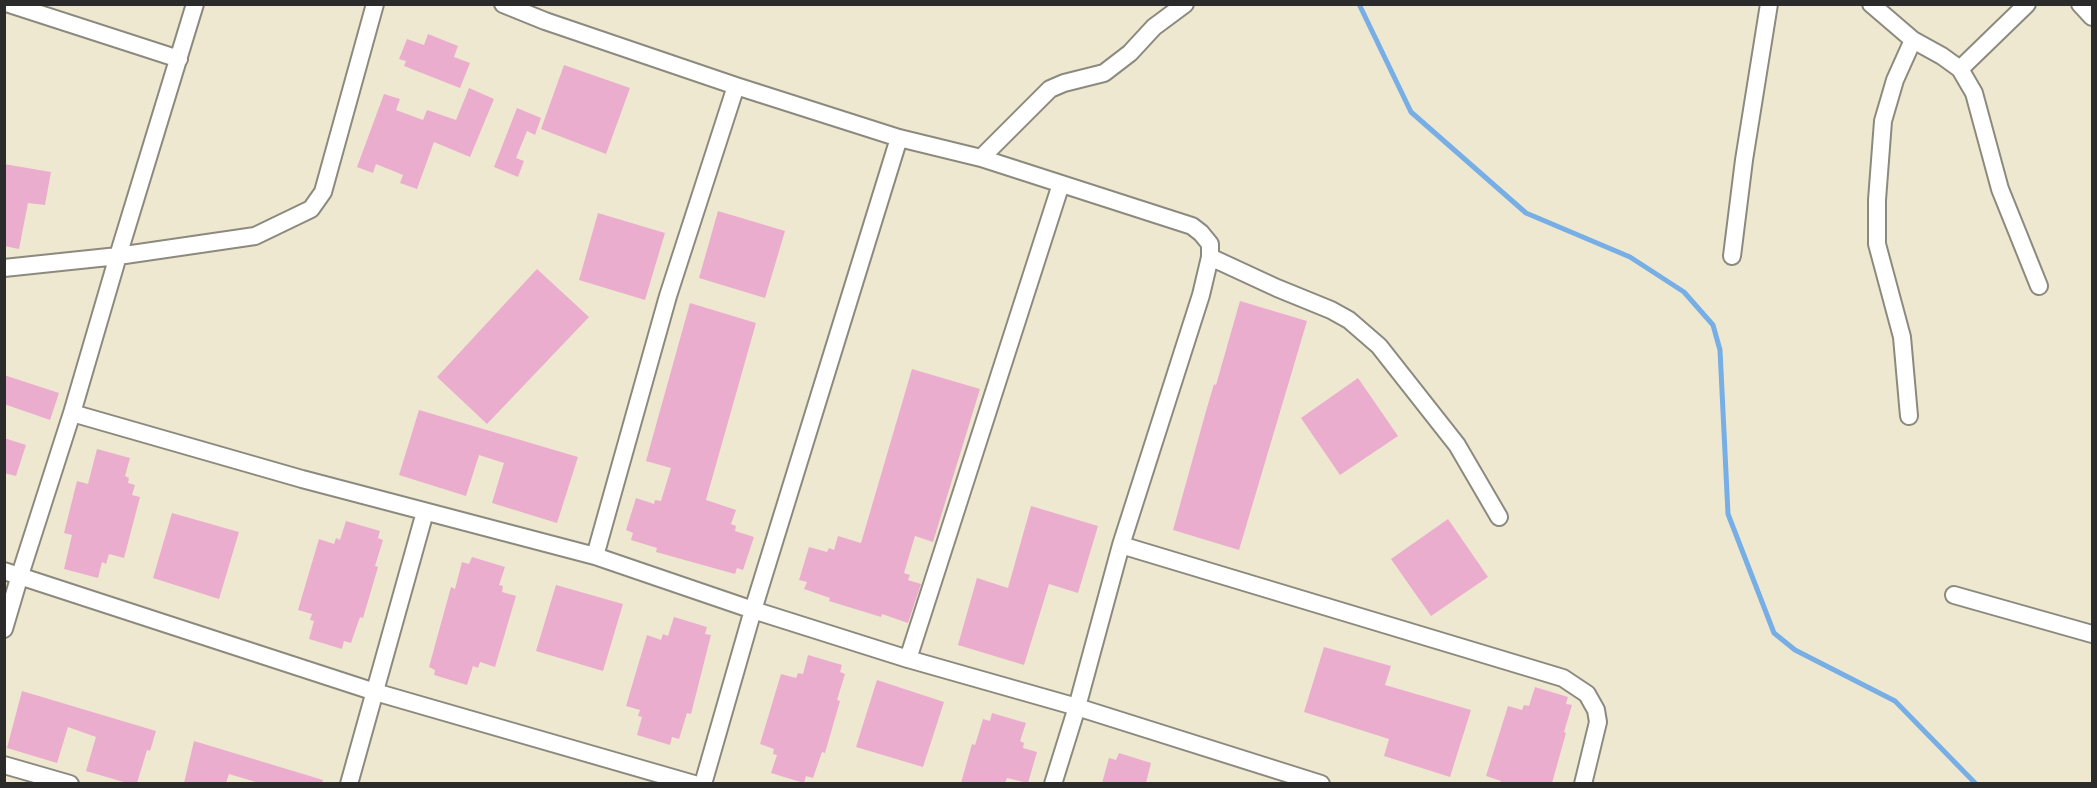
<!DOCTYPE html>
<html>
<head>
<meta charset="utf-8">
<style>
	body { margin:0 }
	#map { position:relative; width:2097px; height:788px; overflow:hidden; background:#eee8d1; font-family:Pangolin,sans-serif }
	canvas { display:block }
	.frame { position:absolute; inset:0; border:6px solid #2b2b2b; pointer-events:none }
</style>
</head>
<body>
<div id="map">
<canvas width="2097" height="788"></canvas>
<div class="frame"></div>
</div>
<script>
const ctx = document.querySelector('canvas').getContext('2d');
ctx.lineJoin = 'round';
const shape = rows => new Path2D(rows.map(r => 'M' + r).join(''));
function stroke(path, color, width, dash) { ctx.strokeStyle = color; ctx.lineWidth = width; ctx.lineCap = dash ? 'butt' : 'round'; ctx.setLineDash(dash || []); ctx.stroke(path); }
function fill(path, color) { ctx.fillStyle = color; ctx.fill(path, 'evenodd'); }
const stream = shape([
	[1359,4,1411,112,1526,213,1630,257,1684,292,1713,325,1720,350,1728,514,1774,633,1795,650,1895,701,1976,784]
]);
const building = shape([
	[428,34,458,46,454,57,470,63,460,88,404,66,406,61,399,59,407,39,424,45],
	[564,65,630,88,606,154,541,129],
	[469,88,494,99,470,157,434,142,417,189,400,183,403,175,376,164,373,173,357,167,384,94,400,99,396,110,423,120,427,110,456,120],
	[517,108,541,118,535,135,527,131,516,158,524,161,518,177,494,167],
	[4,164,51,172,45,205,28,203,19,249,4,246],
	[718,211,785,231,765,298,699,278],
	[598,213,665,233,645,300,579,280],
	[537,269,589,317,487,424,437,377],
	[1240,301,1307,321,1239,550,1173,530,1206,411,1214,384,1216,385],
	[690,303,756,323,706,500,736,510,731,524,736,526,735,531,754,537,743,570,737,568,735,574,656,552,657,548,631,540,633,533,626,530,636,498,654,504,655,500,661,501,671,468,646,461],
	[912,369,980,389,933,542,915,536,904,573,910,575,908,580,921,584,908,623,882,614,881,617,829,601,830,598,804,589,807,582,799,580,809,547,827,552,829,548,834,550,838,536,861,543],
	[4,375,59,393,50,420,4,404],
	[1358,378,1398,436,1340,475,1301,418],
	[419,410,578,457,557,523,492,503,504,463,479,455,466,496,399,475],
	[4,438,26,445,16,476,4,473],
	[97,449,130,458,125,476,129,478,128,483,135,485,132,495,140,497,124,558,109,554,106,564,102,562,98,578,64,569,72,535,64,533,77,481,88,484],
	[1031,506,1098,526,1078,593,1049,584,1024,665,958,645,977,578,1008,588],
	[172,513,239,532,219,599,153,578],
	[1448,519,1488,577,1431,616,1391,559],
	[346,521,380,531,378,538,383,540,375,566,378,567,363,618,360,617,351,643,344,641,342,649,309,639,314,621,310,620,312,614,298,610,319,539,334,544,336,538,340,540],
	[472,557,505,567,499,585,503,586,502,592,516,596,495,667,480,662,478,668,473,666,467,685,434,675,435,670,429,667,451,587,455,589,462,562,469,564],
	[556,585,623,604,603,671,536,651],
	[674,617,707,627,705,634,711,635,691,714,687,713,679,739,672,737,670,745,637,735,642,717,638,716,640,710,626,706,647,635,661,640,663,634,668,636],
	[1324,647,1391,666,1385,685,1471,710,1450,777,1384,756,1389,739,1304,712],
	[808,655,842,665,840,672,845,674,837,700,840,701,825,753,822,752,813,778,806,776,804,783,771,773,777,755,773,754,774,749,760,744,781,674,796,678,798,673,803,674],
	[877,680,944,702,923,767,856,747],
	[1535,687,1568,697,1566,704,1572,705,1564,732,1566,733,1552,783,1500,783,1501,781,1486,776,1508,706,1522,710,1524,705,1529,706],
	[22,691,156,731,150,751,147,750,137,783,127,783,86,771,96,737,68,727,57,763,7,748],
	[992,713,1026,723,1020,741,1024,743,1023,748,1037,752,1028,783,1007,778,1005,783,961,783,972,744,975,745,983,719,990,721],
	[194,741,323,780,322,783,259,783,229,774,226,783,184,783],
	[1119,753,1151,763,1146,783,1102,783,1109,758,1116,760]
]);
const minor = shape([
	[9,4,179,59],
	[503,4,545,21,736,86,899,138,981,158,1192,226,1201,233,1210,244,1210,257,1201,295,1121,545,1077,707,1053,784],
	[1871,4,1913,40,1942,56,1960,69,1974,93,2000,189,2039,286],
	[2080,4,2092,17],
	[1960,69,2027,4],
	[981,158,1050,89,1064,83,1104,73,1130,53,1154,27,1185,4],
	[1732,256,1744,160,1769,4],
	[1210,257,1277,288,1331,310,1349,320,1379,346,1457,445,1499,517],
	[4,268,118,256,255,236,311,209,323,192,375,4],
	[72,413,302,479,595,556,753,610,908,659,1077,707,1321,784],
	[1909,416,1902,337,1877,244,1877,200,1883,121,1895,80,1913,40],
	[1121,545,1563,678,1587,694,1596,710,1598,722,1583,784],
	[595,556,668,296,736,86],
	[4,571,375,692,694,784],
	[1954,595,2092,634],
	[4,629,20,575,72,413,118,256,195,4],
	[908,659,1061,184],
	[4,765,70,784],
	[349,784,425,512],
	[703,784,753,610,899,138]
]);
stroke(stream, '#76aee5', 5);
fill(building, '#ebadce');
stroke(minor, '#8c8a7e', 20);
stroke(minor, '#fff', 16);
</script>
</body>
</html>
